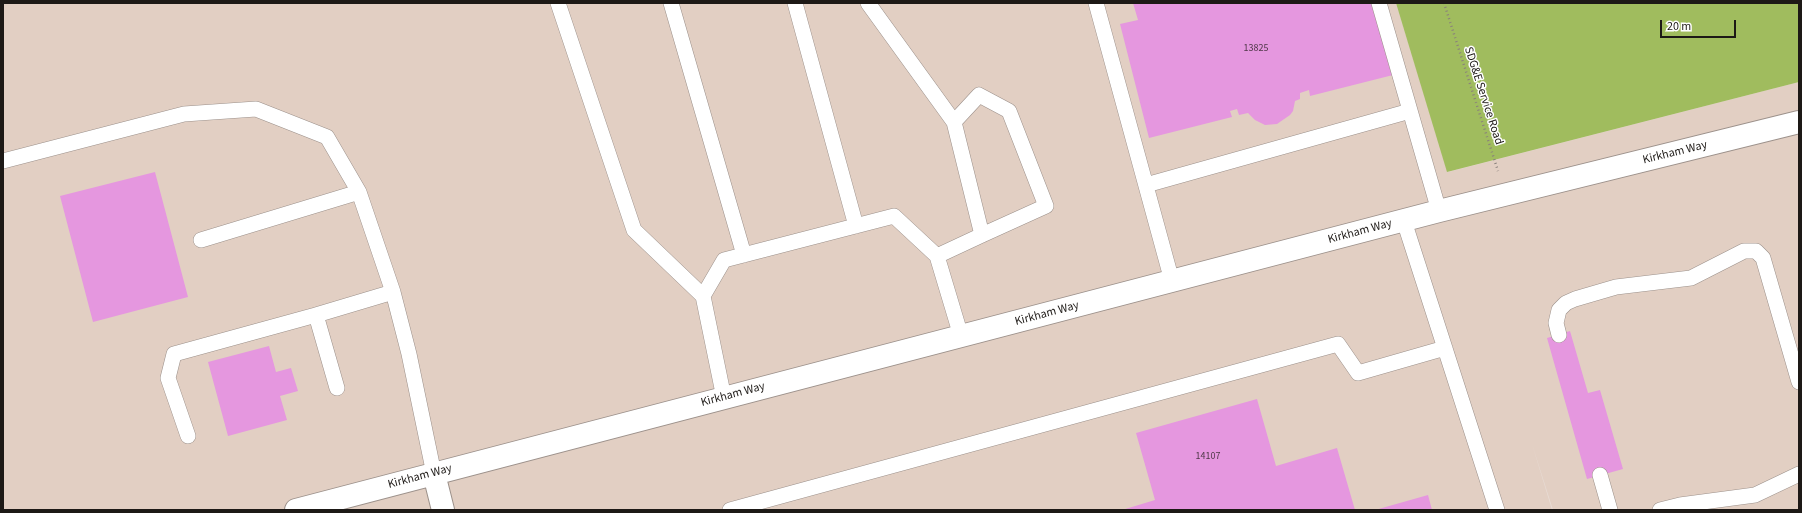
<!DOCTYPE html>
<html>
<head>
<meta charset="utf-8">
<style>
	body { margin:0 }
	#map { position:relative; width:1802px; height:513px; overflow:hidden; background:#e8dcd5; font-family:"Source Sans 3",sans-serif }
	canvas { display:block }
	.frame { position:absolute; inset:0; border:4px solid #1d1916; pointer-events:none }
	.scale { position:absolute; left:1660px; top:20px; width:76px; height:18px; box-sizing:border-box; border:2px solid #1d1916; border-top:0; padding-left:5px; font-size:12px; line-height:14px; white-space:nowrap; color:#1d1916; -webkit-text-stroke:3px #fff; paint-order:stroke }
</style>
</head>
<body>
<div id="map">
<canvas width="1802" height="513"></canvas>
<div class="frame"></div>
<div class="scale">20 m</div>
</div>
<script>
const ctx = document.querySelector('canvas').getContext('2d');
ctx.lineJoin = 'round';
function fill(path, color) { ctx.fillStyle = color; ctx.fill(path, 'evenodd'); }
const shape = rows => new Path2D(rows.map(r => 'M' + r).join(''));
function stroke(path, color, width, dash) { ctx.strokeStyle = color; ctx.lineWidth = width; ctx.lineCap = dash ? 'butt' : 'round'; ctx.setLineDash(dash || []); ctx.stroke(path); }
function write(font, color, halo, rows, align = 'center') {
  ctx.font = font + ' "Source Sans 3",sans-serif'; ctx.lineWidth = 3; ctx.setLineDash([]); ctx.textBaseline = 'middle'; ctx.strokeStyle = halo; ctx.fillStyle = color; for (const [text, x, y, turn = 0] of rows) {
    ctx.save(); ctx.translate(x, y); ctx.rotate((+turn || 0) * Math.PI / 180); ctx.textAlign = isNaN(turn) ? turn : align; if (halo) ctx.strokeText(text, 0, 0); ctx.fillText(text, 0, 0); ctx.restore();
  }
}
const built = shape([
	[3,3,1396,3,1448,172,1799,82,1799,510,1553,510,1532,444,1552,510,3,510]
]);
const green = shape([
	[1396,3,1799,3,1799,82,1447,172]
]);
const building = shape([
	[1133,3,1373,3,1393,75,1310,96,1309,90,1300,93,1300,99,1295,101,1293,111,1290,115,1277,124,1265,125,1255,120,1248,113,1239,115,1237,109,1230,111,1232,117,1149,138,1120,24,1138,20],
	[155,172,188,297,93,322,60,196],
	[1570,331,1588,393,1600,390,1623,469,1587,479,1547,338],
	[269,346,276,372,291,368,298,391,280,396,287,420,228,436,208,362],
	[1257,399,1276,466,1337,448,1355,510,1122,510,1155,500,1136,433],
	[1428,495,1432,510,1375,510]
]);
const path = shape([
	[1444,3,1498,171]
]);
const service = shape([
	[558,3,634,230,703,296],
	[671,3,744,255],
	[795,3,856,226],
	[868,3,954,122],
	[1096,3,1172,281],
	[1379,3,1439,211],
	[3,161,184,114,256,109,327,137,359,192],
	[1146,185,1410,111],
	[1404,221,1497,510],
	[201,240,359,192,393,292],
	[937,256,982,235,1046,206,1009,111,979,95,954,122,982,235],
	[1559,335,1556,323,1559,310,1566,303,1575,299,1616,287,1691,278,1744,251,1756,251,1763,258,1799,382],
	[337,388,316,315,393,292,409,354,434,474],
	[724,398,703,296,724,260,894,216,937,256,961,336],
	[188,436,168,378,174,354,316,315],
	[1600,475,1610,510],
	[730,510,1338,344,1358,373,1445,348],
	[1660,510,1680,505,1755,495,1799,474]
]);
const secondary = shape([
	[434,474,443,510],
	[296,510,1439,211,1799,122]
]);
const numberNames = [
	["13825",1256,49],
	["14107",1208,457]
];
const streetNames = [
	["SDG&E Service Road",1483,96,72],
	["Kirkham Way",1675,153,-14],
	["Kirkham Way",1360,232,-15],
	["Kirkham Way",1047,314,-15],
	["Kirkham Way",733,395,-15],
	["Kirkham Way",420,477,-15]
];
fill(built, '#e2cfc3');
fill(green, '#a0bc5e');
fill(building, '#e597df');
stroke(service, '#9c918b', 16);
stroke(secondary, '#9c918b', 24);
stroke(path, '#8a817c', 2.5, [1, 3]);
stroke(service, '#fff', 15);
stroke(secondary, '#fff', 22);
write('10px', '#4f3848', null, numberNames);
write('12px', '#1d1916', '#fff', streetNames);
</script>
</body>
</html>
